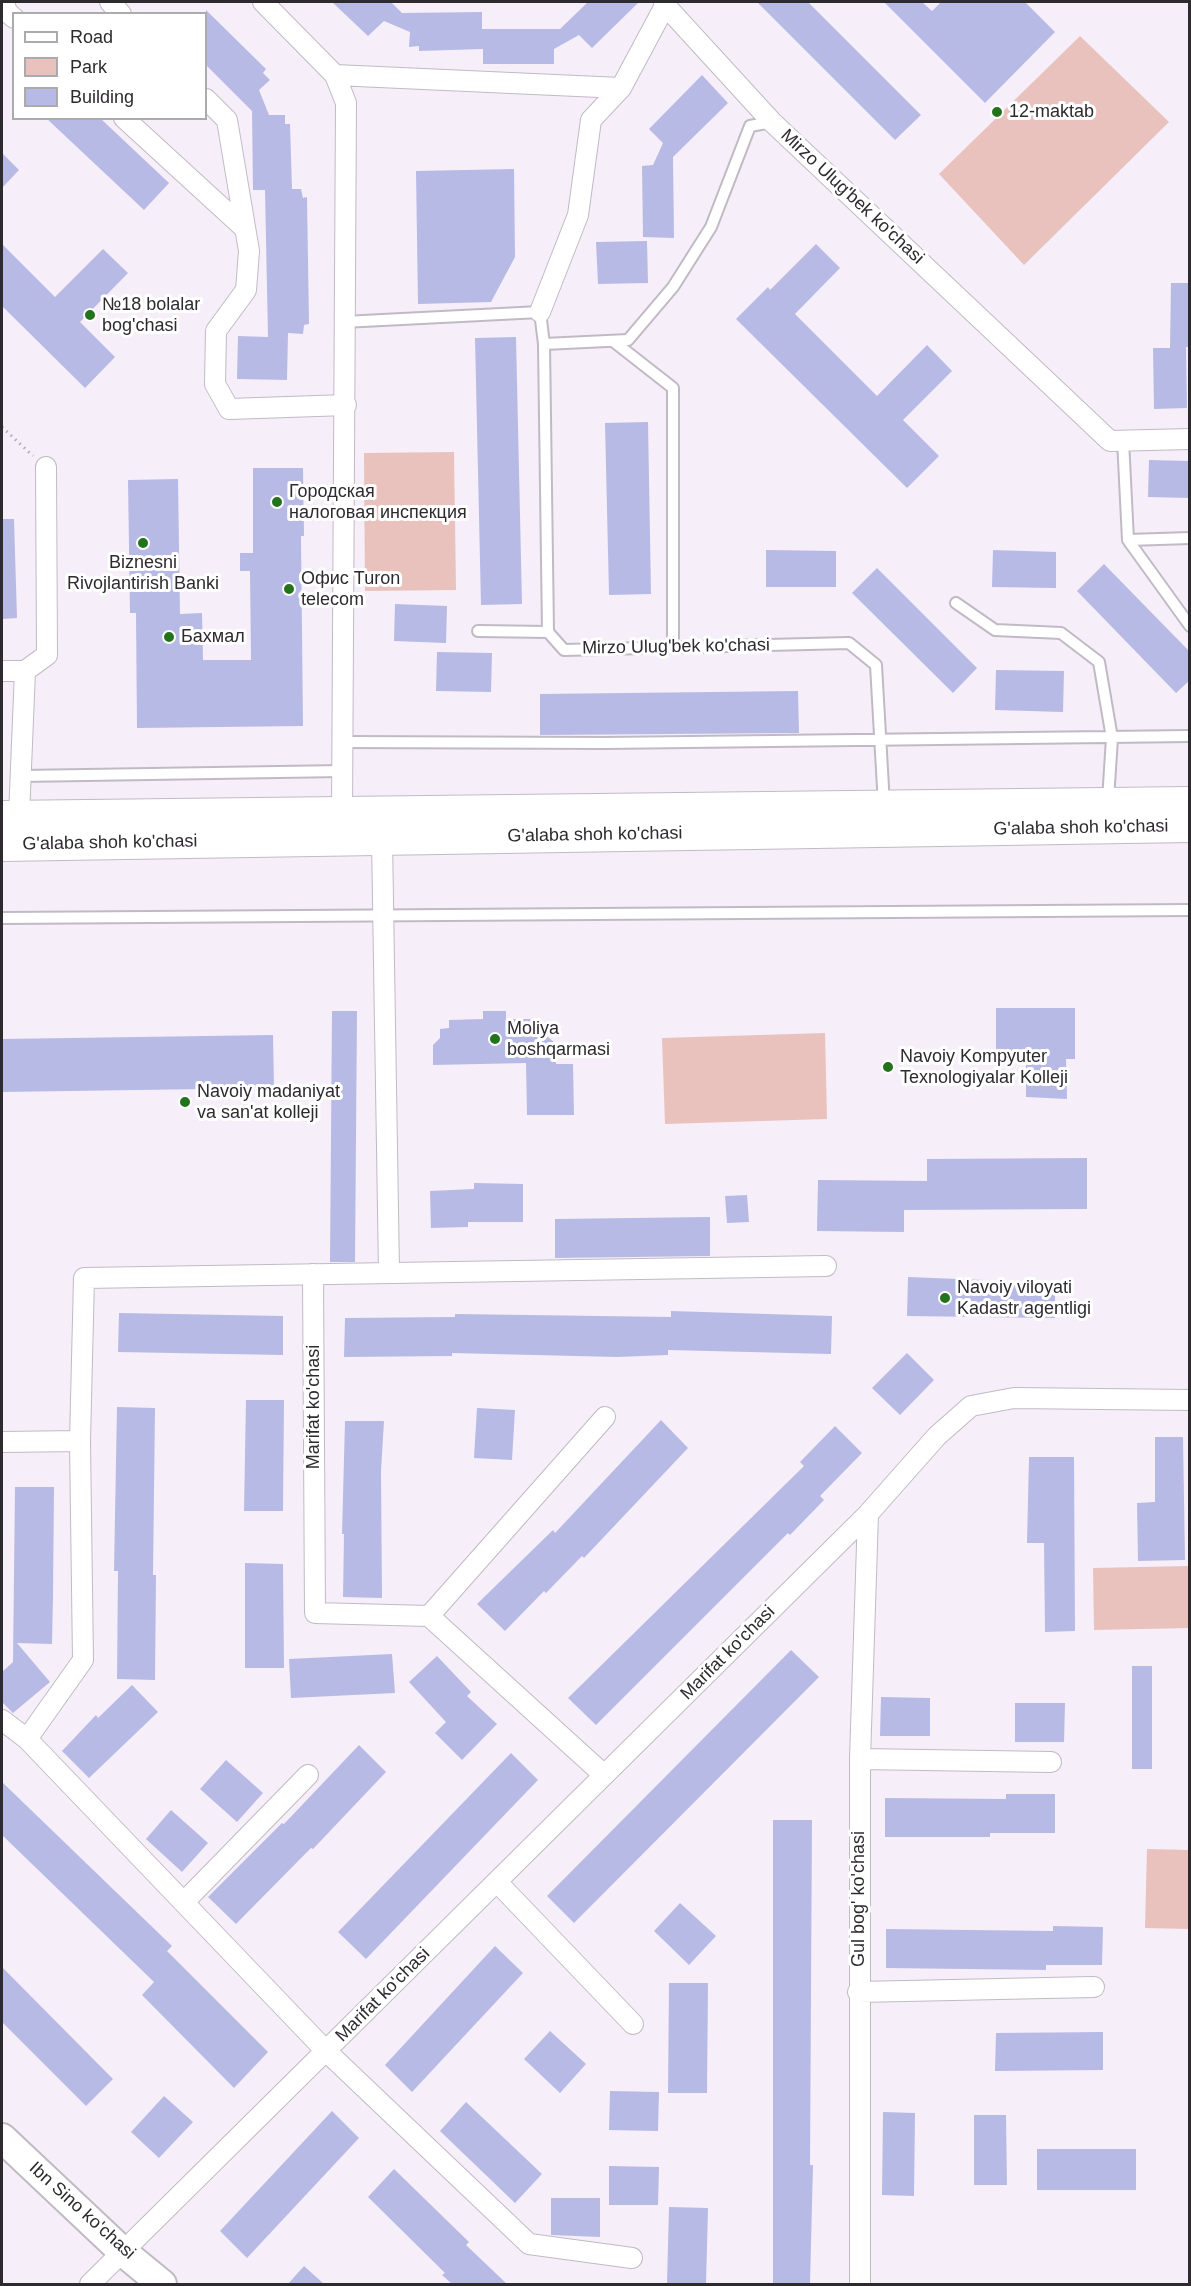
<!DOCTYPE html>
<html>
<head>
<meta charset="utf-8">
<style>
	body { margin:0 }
	#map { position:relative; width:1191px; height:2286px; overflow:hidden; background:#f6eef9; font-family:Arial,sans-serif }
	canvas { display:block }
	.frame { position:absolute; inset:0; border:3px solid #2e2b2f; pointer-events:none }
	.legend { position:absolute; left:12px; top:12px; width:195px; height:108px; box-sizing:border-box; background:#fff; border:2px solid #abaaac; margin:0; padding:8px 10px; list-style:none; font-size:18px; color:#2e2b2f }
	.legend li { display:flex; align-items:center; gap:12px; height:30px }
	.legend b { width:30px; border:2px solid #abaaac }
</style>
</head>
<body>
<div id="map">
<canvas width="1191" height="2286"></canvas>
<div class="frame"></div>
<ul class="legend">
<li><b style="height:8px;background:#fff"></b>Road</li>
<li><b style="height:16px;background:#e9c2bd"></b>Park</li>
<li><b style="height:16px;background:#b7bae5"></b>Building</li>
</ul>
</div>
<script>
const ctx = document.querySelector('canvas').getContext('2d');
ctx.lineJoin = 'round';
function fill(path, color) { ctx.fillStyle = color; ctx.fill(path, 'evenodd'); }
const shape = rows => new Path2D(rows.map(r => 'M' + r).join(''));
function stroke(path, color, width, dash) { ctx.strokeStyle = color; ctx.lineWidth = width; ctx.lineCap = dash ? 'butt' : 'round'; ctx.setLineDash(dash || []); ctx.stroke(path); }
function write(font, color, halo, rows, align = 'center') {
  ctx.font = font + ' Arial,sans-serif'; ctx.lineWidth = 6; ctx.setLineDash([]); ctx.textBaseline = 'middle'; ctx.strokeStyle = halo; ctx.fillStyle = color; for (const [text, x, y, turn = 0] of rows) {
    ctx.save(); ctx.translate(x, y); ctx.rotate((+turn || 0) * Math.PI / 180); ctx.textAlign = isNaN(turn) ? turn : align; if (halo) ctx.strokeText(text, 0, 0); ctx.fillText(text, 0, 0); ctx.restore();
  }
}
const green = shape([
	[1080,36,1169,122,1024,265,939,174],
	[454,452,456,590,365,591,364,453],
	[825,1033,827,1119,665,1124,662,1038],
	[1189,1566,1189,1628,1094,1630,1093,1568],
	[1147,1849,1189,1850,1189,1929,1145,1928]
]);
const building = shape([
	[332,2,391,2,402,13,482,12,482,29,560,29,588,2,639,2,592,48,579,35,554,49,554,64,483,64,483,49,419,51,419,46,409,47,410,32,384,21,368,36],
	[757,2,808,2,921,115,895,140],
	[884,2,922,2,932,11,941,2,1025,2,1055,32,985,103],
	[206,10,266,69,263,73,270,80,259,90,269,115,285,115,285,124,290,124,292,189,301,189,303,198,307,197,309,324,304,325,303,334,288,333,287,380,237,379,238,336,268,337,265,190,253,190,252,111,206,65],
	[702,75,728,103,673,157,674,238,643,237,642,166,653,165,663,143,649,129],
	[46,118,100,118,169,183,144,210],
	[2,153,19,170,2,188],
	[514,169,515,257,491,302,418,304,416,171],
	[647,241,648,283,598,284,596,242],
	[2,244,55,297,103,249,128,273,80,322,115,357,85,388,2,306],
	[816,244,840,268,795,314,877,396,927,345,952,371,903,420,939,456,907,488,736,319,768,287,770,290],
	[1171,283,1190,283,1190,347,1186,347,1187,408,1154,409,1153,348,1170,348],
	[516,337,522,604,481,605,475,338],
	[648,422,651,594,609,595,605,423],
	[1149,460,1190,461,1190,498,1148,497],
	[253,468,303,468,304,536,301,536,303,726,137,728,136,613,130,613,128,480,178,479,180,614,202,613,203,660,251,660,250,571,240,571,240,553,253,553],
	[2,519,14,519,17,618,2,619],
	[766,550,836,551,836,587,766,587],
	[993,550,1056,552,1056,588,992,587],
	[1104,564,1190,652,1190,680,1176,693,1077,591],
	[877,568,977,668,953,693,852,593],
	[395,604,447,606,446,643,394,641],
	[437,652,492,653,491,692,436,691],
	[996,670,1064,671,1063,712,995,710],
	[798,691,799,733,540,735,540,694],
	[996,1008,1075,1008,1075,1059,1066,1059,1067,1099,1026,1097,1026,1059,996,1059],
	[332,1011,357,1011,355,1262,330,1262],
	[483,1011,506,1011,506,1019,538,1019,539,1027,547,1027,548,1037,555,1043,556,1064,573,1064,574,1115,527,1115,526,1063,433,1065,433,1045,440,1038,440,1029,449,1028,449,1020,483,1019],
	[273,1035,274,1088,2,1092,2,1039],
	[1087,1158,1087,1209,904,1210,904,1232,817,1231,818,1180,927,1181,927,1159],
	[474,1183,523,1184,523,1222,468,1222,468,1227,431,1228,430,1191,474,1189],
	[747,1195,749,1222,727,1223,725,1196],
	[710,1217,710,1256,555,1258,555,1219],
	[908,1277,983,1280,983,1282,1055,1282,1055,1318,907,1316],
	[671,1311,832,1316,831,1354,668,1350,668,1355,617,1357,452,1353,452,1356,344,1357,345,1318,455,1317,455,1314,671,1317],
	[119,1313,283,1316,283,1355,118,1352],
	[907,1353,934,1380,900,1415,872,1388],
	[246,1400,284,1400,283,1511,244,1511],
	[117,1407,155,1408,153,1575,156,1575,155,1680,117,1679,118,1571,114,1571],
	[477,1408,515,1410,512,1460,474,1458],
	[661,1420,688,1448,584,1558,582,1556,546,1593,544,1591,505,1631,477,1604,553,1530,555,1533],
	[345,1421,384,1421,381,1471,382,1598,343,1597,344,1534,342,1534],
	[835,1426,862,1453,820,1496,824,1500,790,1535,788,1533,596,1725,568,1698,804,1466,800,1462],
	[1155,1437,1183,1437,1185,1560,1138,1561,1137,1503,1155,1502],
	[1029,1457,1074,1457,1075,1631,1045,1632,1044,1543,1027,1543],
	[15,1487,54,1487,53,1595,52,1644,17,1643,50,1682,13,1713,2,1702,2,1672,13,1662],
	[245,1563,283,1564,284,1668,245,1668],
	[791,1650,819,1677,574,1923,547,1896],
	[392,1654,395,1693,291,1698,289,1659],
	[437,1656,471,1692,467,1696,497,1724,462,1760,435,1733,446,1722,409,1682],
	[1132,1666,1152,1666,1152,1769,1132,1769],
	[132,1685,158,1712,89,1778,62,1751,96,1715,98,1718],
	[881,1697,930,1698,930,1736,880,1736],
	[1015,1703,1065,1703,1064,1742,1015,1742],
	[359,1745,386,1772,313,1849,311,1848,236,1924,208,1897,282,1823,284,1824],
	[511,1753,538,1780,366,1959,338,1932],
	[226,1760,263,1793,237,1822,200,1789],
	[2,1782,172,1946,167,1951,268,2052,234,2088,142,1995,154,1982,2,1835],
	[1006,1794,1055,1794,1055,1833,990,1833,990,1837,885,1837,885,1798,1006,1799],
	[171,1810,208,1843,182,1872,146,1839],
	[773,1820,812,1820,810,2165,813,2165,810,2284,773,2284],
	[680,1903,716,1936,689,1965,654,1931],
	[1053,1926,1103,1927,1102,1965,1046,1965,1046,1970,886,1968,886,1929,1053,1931],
	[495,1946,523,1973,412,2092,385,2065],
	[2,1967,113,2079,86,2106,2,2022],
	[669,1983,708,1983,707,2093,668,2093],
	[550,2031,586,2064,560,2093,524,2059],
	[1103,2032,1103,2070,995,2071,996,2033],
	[610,2091,659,2092,658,2131,609,2130],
	[164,2096,193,2122,159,2158,131,2132],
	[466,2102,542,2174,515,2203,440,2131],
	[332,2111,359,2138,247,2258,220,2231],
	[883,2112,915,2113,914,2196,882,2195],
	[974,2115,1006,2115,1007,2185,974,2185],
	[1037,2149,1136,2149,1136,2190,1037,2190],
	[609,2166,659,2167,658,2205,609,2205],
	[394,2169,469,2242,466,2245,507,2284,452,2284,442,2275,445,2273,368,2197],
	[551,2198,600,2198,600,2237,551,2235],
	[669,2207,708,2208,706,2284,667,2284],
	[304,2266,324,2284,288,2284]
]);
const path = shape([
	[2,427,33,456]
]);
const lane = shape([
	[343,322,540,312,544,344,548,632,564,650,849,643,876,665,884,805],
	[613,341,673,388,673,647],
	[544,344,628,340,673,287,711,227,750,126,772,122],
	[1123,440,1128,540,1190,626],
	[1128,540,1190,538],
	[956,603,995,630,1061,633,1099,662,1112,738,1108,800],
	[478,631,548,632],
	[343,742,605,743,1190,736],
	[21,776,343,771],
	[2,918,1190,910]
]);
const street = shape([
	[4,2,7,12,14,18],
	[110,2,121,14],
	[263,2,335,75,621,88],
	[664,4,772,122,1110,441,1190,439],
	[335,75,346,103,342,813],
	[206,99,227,120,249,251,246,290,216,331,215,384,229,409,346,405],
	[124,118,243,227],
	[540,312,578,215,591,120,621,88,667,2],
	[2,671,25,671,19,816],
	[25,671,47,655,46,467],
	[382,839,389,1272],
	[313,1274,315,1613,429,1616,604,1775],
	[2,1442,80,1441],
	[429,1616,605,1417],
	[2,1720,27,1739,326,2051,529,2244,632,2258],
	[27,1739,83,1660,80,1441,84,1278,826,1266],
	[860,1759,1051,1762],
	[497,1882,633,2024],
	[184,1902,308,1775],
	[858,1992,1094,1987],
	[90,2284,868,1514,937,1436,971,1406,1014,1398,1190,1400],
	[860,2284,860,1759,868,1514]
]);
const secondary = shape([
	[2,2138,123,2252,162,2284]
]);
const primary = shape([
	[2,817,1190,803],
	[2,845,1190,826]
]);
const markers = [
	[997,112,6,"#22731b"],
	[90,315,6,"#22731b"],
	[277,502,6,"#22731b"],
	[143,543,6,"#22731b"],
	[289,589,6,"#22731b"],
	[169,637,6,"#22731b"],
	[495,1039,6,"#22731b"],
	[888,1067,6,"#22731b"],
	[185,1102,6,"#22731b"],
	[945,1298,6,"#22731b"]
];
const poiNames = [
	["12-maktab",1009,112],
	["№18 bolalar",102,305],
	["bog'chasi",102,326],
	["Городская",289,492],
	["налоговая инспекция",289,513],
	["Biznesni",143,563,"center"],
	["Rivojlantirish Banki",143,584,"center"],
	["Офис Turon",301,579],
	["telecom",301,600],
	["Бахмал",181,637],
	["Moliya",507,1029],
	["boshqarmasi",507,1050],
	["Navoiy Kompyuter",900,1057],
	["Texnologiyalar Kolleji",900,1078],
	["Navoiy madaniyat",197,1092],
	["va san'at kolleji",197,1113],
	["Navoiy viloyati",957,1288],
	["Kadastr agentligi",957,1309]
];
const streetNames = [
	["Mirzo Ulug'bek ko'chasi",852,197,43],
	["Mirzo Ulug'bek ko'chasi",676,647,-1],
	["G'alaba shoh ko'chasi",1081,828,-1],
	["G'alaba shoh ko'chasi",595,835,-1],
	["G'alaba shoh ko'chasi",110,843,-1],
	["Marifat ko'chasi",314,1407,-90],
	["Marifat ko'chasi",728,1653,-45],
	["Gul bog' ko'chasi",859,1899,-90],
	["Marifat ko'chasi",383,1995,-45],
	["Ibn Sino ko'chasi",82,2211,42]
];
fill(green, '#e9c2bd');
fill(building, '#b7bae5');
stroke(lane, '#c1bac4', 14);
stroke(street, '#c1bac4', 22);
stroke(secondary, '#c1bac4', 32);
stroke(primary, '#c1bac4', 34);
stroke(path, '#b0aab3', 3, [1.5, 4.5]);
stroke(lane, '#fff', 10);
stroke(street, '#fff', 20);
stroke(secondary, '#fff', 28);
stroke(primary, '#fff', 32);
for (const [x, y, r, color] of markers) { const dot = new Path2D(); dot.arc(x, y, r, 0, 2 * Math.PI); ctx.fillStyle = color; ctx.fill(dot); stroke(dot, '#fff', 2); }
write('18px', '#2e2b2f', '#fff', poiNames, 'left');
write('18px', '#2e2b2f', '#fff', streetNames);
</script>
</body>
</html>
